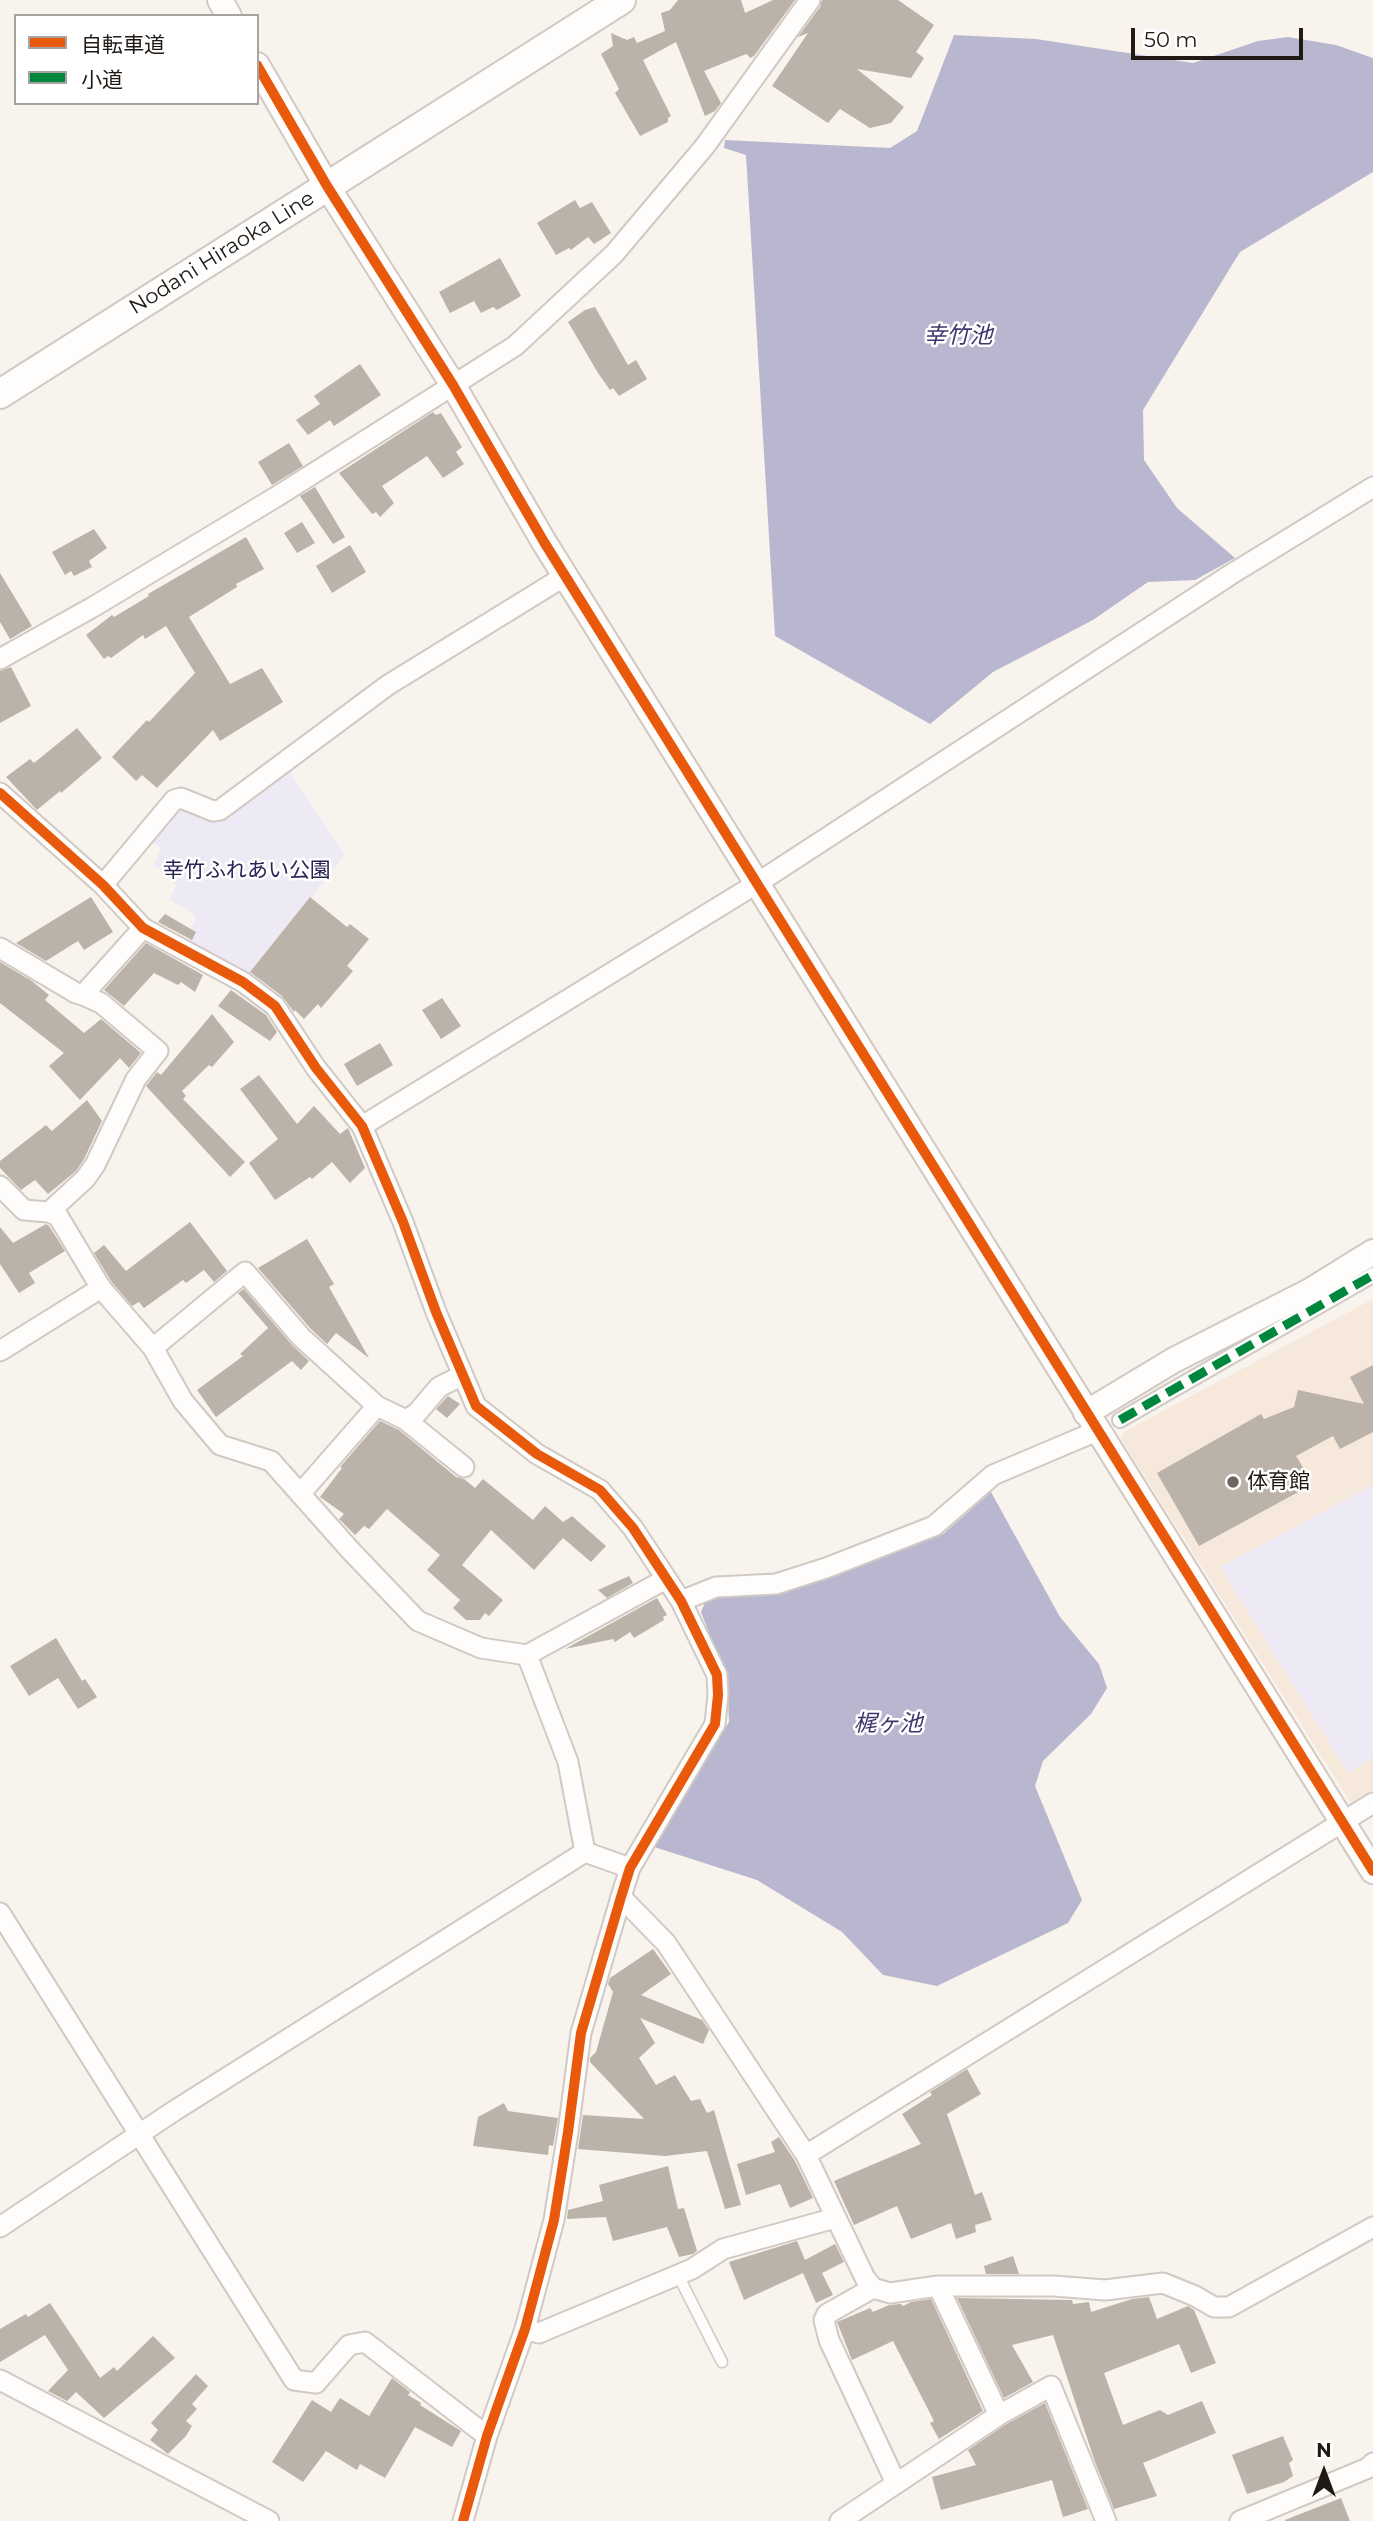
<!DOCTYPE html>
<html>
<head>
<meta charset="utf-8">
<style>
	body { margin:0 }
	#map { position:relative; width:1373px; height:2521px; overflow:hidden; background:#f9f3ed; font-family:Montserrat,"Noto Sans JP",sans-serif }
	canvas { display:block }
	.legend { position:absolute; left:14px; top:14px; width:245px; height:91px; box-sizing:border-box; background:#fff; border:2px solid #a6a3a1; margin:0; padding:9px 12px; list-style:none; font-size:21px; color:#201914 }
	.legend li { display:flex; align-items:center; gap:14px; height:35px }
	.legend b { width:35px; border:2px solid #a6a3a1 }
	.north { position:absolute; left:1289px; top:2437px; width:70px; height:70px; -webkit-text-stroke:5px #fff; paint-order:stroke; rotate:0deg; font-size:19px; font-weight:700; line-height:28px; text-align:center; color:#201914 }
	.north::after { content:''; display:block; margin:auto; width:24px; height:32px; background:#201914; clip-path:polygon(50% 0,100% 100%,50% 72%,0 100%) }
	.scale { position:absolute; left:1131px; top:28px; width:172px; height:32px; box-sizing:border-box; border:4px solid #201914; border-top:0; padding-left:9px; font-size:21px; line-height:24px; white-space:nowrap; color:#201914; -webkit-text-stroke:5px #fff; paint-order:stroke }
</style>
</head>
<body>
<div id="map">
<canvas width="1373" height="2521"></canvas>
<ul class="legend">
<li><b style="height:9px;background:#e8590c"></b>自転車道</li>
<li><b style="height:9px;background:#00873e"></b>小道</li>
</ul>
<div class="north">N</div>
<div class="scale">50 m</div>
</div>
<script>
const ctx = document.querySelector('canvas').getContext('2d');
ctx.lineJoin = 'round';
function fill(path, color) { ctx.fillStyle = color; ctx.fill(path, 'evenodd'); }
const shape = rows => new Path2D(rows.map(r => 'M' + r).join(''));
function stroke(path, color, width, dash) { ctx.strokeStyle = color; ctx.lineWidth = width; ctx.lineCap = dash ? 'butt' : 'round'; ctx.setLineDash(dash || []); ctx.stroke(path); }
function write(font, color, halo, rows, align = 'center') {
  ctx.font = font + ' Montserrat,"Noto Sans JP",sans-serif'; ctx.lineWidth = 5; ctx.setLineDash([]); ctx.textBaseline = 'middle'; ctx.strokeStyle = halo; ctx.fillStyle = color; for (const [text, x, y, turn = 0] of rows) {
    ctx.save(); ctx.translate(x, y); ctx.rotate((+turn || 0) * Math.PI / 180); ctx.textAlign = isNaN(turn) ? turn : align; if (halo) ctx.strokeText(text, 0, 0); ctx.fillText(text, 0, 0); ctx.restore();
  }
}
const built = shape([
	[1373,1299,1373,1790,1351,1803,1121,1439,1124,1432]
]);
const green = shape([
	[283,762,345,855,243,982,183,950,196,916,169,899,177,885,153,864,162,848,143,837,181,798,221,810],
	[1373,1485,1373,1758,1348,1773,1220,1567]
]);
const water = shape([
	[954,35,1036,39,1193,63,1258,41,1288,37,1336,45,1373,58,1373,172,1240,252,1143,410,1144,460,1177,508,1235,558,1195,580,1148,582,1093,620,993,672,930,724,775,636,746,155,724,148,725,140,890,148,917,131],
	[991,1492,1060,1617,1099,1664,1107,1688,1091,1714,1043,1761,1035,1786,1082,1900,1068,1923,937,1986,883,1975,842,1932,757,1880,651,1846,729,1722,727,1679,701,1612,707,1598,722,1593,769,1592,866,1564,943,1534]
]);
const building = shape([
	[678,0,741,0,745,13,773,0,795,0,754,56,750,58,747,54,741,56,704,71,721,103,715,111,705,116,676,42,643,60,671,116,668,118,668,122,640,136,615,93,619,89,601,54,613,46,611,33,627,40,634,37,637,43,665,31,661,13,670,10],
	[822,0,898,0,934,25,916,52,924,58,911,78,857,69,904,107,891,123,870,128,840,109,828,123,772,86,808,33,798,37,820,7],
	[575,200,580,208,592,202,611,233,594,244,588,237,571,250,569,248,556,255,537,223],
	[500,258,521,296,497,310,493,307,481,313,474,301,450,313,439,292],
	[595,307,628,365,636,360,647,379,619,396,613,388,610,390,598,373,568,322,585,310],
	[360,364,381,395,334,426,330,420,308,435,296,420,320,404,314,396],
	[433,412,436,415,441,413,462,447,456,452,464,464,443,478,427,456,382,486,394,503,380,517,376,512,372,514,339,473],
	[289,443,303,466,272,485,258,462],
	[315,487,345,537,333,544,300,496],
	[302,522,315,543,297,553,284,533],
	[94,529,107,548,89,561,92,567,74,576,71,571,65,575,52,552],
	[246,537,264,569,236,584,237,587,189,617,230,684,262,668,283,702,220,741,213,730,157,788,142,775,136,781,112,757,147,720,149,722,195,673,166,626,145,639,143,635,111,658,108,656,104,659,86,635,112,615,114,617,149,596,148,594],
	[350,545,366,572,332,593,316,566],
	[0,573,32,626,10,639,0,622],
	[11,667,31,706,0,723,0,671],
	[77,728,102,758,61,793,60,791,37,810,6,777,30,759,34,763],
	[91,897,113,932,84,950,78,941,46,961,16,943],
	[310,897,347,927,350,924,369,939,347,966,353,971,321,1008,318,1004,304,1019,295,1010,294,1012,282,996,250,972],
	[165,914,196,932,192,940,158,922],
	[146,943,203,975,195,992,181,982,178,985,154,973,124,1006,104,990],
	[0,962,32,981,49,995,45,1000,84,1033,101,1019,141,1053,129,1068,120,1058,80,1100,49,1066,64,1053,0,1003],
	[231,990,266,1015,277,1032,270,1041,218,1006],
	[442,998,461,1026,441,1039,422,1010],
	[212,1014,234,1042,212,1067,209,1065,182,1091,186,1096,183,1099,245,1162,230,1177,146,1086,157,1072,161,1075],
	[380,1043,393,1065,357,1086,344,1064],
	[259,1075,297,1124,314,1106,340,1134,348,1128,365,1168,350,1183,332,1162,312,1179,310,1177,275,1200,249,1163,278,1139,240,1089],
	[87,1100,102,1121,84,1159,76,1171,48,1194,35,1180,21,1190,0,1168,0,1161,46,1125,52,1131],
	[190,1222,227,1271,214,1282,204,1270,186,1283,183,1280,144,1308,139,1302,132,1306,111,1281,94,1253,104,1245,126,1271],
	[46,1224,49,1226,65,1251,29,1273,35,1283,19,1293,0,1264,0,1227,13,1243],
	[307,1239,334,1284,329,1287,369,1358,336,1333,327,1344,310,1328,258,1268],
	[244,1289,292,1345,309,1361,301,1370,292,1361,216,1417,197,1390,243,1356,240,1354,268,1328,238,1293],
	[1373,1365,1373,1432,1340,1449,1333,1436,1296,1456,1310,1479,1300,1485,1302,1490,1199,1546,1157,1473,1261,1414,1264,1419,1294,1407,1298,1390,1364,1404,1350,1377],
	[448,1396,460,1404,447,1418,436,1409],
	[380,1421,399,1430,456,1477,464,1479,475,1488,483,1479,533,1520,545,1506,563,1522,572,1516,606,1546,591,1562,563,1538,534,1570,491,1530,462,1565,503,1600,489,1616,485,1613,480,1620,466,1620,453,1608,460,1600,427,1570,440,1555,387,1509,369,1529,364,1526,355,1535,339,1519,344,1514,320,1497,342,1468,340,1467],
	[629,1576,633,1583,607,1598,598,1590],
	[657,1598,667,1615,663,1617,664,1620,634,1638,630,1632,615,1642,613,1639,565,1649],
	[56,1638,82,1681,85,1679,97,1697,78,1709,58,1678,29,1696,10,1666],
	[653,1949,671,1974,641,1995,702,2020,709,2030,703,2044,640,2018,655,2043,639,2058,656,2085,675,2075,691,2101,700,2099,707,2113,714,2110,741,2205,725,2209,707,2151,665,2156,578,2149,583,2115,644,2119,590,2062,590,2058,596,2052,613,1992,608,1984,610,1978],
	[967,2069,981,2094,947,2114,975,2195,982,2192,992,2220,975,2225,976,2232,956,2239,951,2223,911,2239,897,2206,854,2225,834,2181,921,2144,902,2114,932,2095,930,2092],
	[504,2103,508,2111,558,2118,553,2146,549,2145,548,2155,473,2146,478,2117],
	[779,2137,795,2161,813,2198,790,2208,780,2184,746,2195,737,2164,775,2152,771,2142],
	[668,2166,678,2209,684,2208,697,2251,693,2254,679,2257,667,2227,613,2241,606,2217,567,2219,568,2210,603,2201,599,2185],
	[797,2241,805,2260,835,2244,844,2262,822,2273,833,2295,816,2303,803,2273,744,2300,729,2262],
	[1013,2256,1019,2274,986,2274,984,2266],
	[1149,2297,1157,2319,1188,2306,1194,2310,1216,2363,1191,2373,1179,2344,1104,2373,1123,2425,1160,2410,1168,2415,1202,2401,1216,2433,1143,2463,1157,2496,1114,2509,1095,2462,1053,2335,1012,2345,1033,2382,1004,2398,957,2298,1072,2300,1073,2304,1089,2302,1091,2312,1132,2299],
	[931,2299,983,2411,939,2439,930,2423,934,2421,893,2341,852,2360,837,2322,870,2308,873,2312,889,2305,901,2304,903,2306,911,2302],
	[50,2303,100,2378,114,2367,117,2371,153,2336,175,2358,104,2418,76,2392,67,2401,48,2391,68,2370,45,2335,0,2362,0,2329,26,2314,28,2317],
	[196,2374,208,2386,192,2404,197,2409,186,2421,192,2426,186,2436,168,2454,150,2440,158,2430,151,2423],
	[392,2378,410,2392,408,2395,421,2403,420,2405,461,2431,452,2447,415,2427,385,2478,360,2464,357,2470,326,2451,303,2482,272,2462,312,2400,331,2412,340,2398,369,2416],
	[1045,2403,1088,2509,1063,2517,1052,2480,941,2510,932,2477,976,2465,968,2450,1005,2425],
	[1283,2436,1293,2460,1289,2463,1293,2476,1284,2482,1247,2494,1232,2455],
	[1341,2498,1350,2521,1285,2521,1285,2520]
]);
const service = shape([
	[678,2275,722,2362]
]);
const pedestrian = shape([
	[1120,1420,1373,1275]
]);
const minor = shape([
	[0,659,93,607,276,497,515,346,614,254,705,146,810,0],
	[0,793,103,885,143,928,243,982,275,1006,316,1068,362,1126,403,1222,436,1312,476,1406,537,1454,600,1490,633,1528,681,1601,717,1675,718,1695,715,1724,630,1868,621,1897,581,2033,568,2132,554,2220,525,2329,487,2436,463,2521],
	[103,885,174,800,181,798,213,811,220,810,388,685,565,576],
	[0,948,76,993,83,995,143,928],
	[362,1126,756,884,1230,575,1373,487],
	[0,1186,24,1210,49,1212,58,1216,101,1288],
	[49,1212,85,1179,95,1165,136,1079,158,1051,101,1003,83,995],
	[153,1348,245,1272,301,1337,377,1406,406,1420,464,1467],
	[0,1351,101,1288,153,1348,183,1401,220,1445,271,1461,351,1551,418,1621,481,1648,527,1655,568,1762,585,1852],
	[406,1420,417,1413,439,1387,463,1375],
	[300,1494,377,1406],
	[681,1601,716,1587,776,1584,826,1568,934,1526,993,1475,1097,1431],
	[527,1655,666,1579],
	[621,1897,666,1943,806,2155,865,2278,873,2288,890,2293,938,2286,999,2415,1051,2386,1106,2521],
	[0,1913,294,2380,316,2383,349,2345,365,2342,487,2436],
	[806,2155,1373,1803],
	[0,2227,174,2111,585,1852,630,1868],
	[938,2286,1054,2286,1105,2290,1163,2283,1195,2296,1214,2307,1229,2307,1373,2227],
	[873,2288,827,2314,824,2320,829,2340,896,2483],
	[525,2329,539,2333,692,2269,723,2249,835,2218],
	[0,2380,269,2521],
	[840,2521,999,2415],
	[1240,2521,1368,2468,1373,2463]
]);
const tertiary = shape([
	[220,0,229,16],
	[257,65,327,186,453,385,544,542,1373,1871],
	[1086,1413,1174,1360,1310,1291,1373,1252]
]);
const secondary = shape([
	[0,394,621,0]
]);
const quiet = shape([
	[1120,1420,1373,1275]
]);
const cycleway = shape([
	[257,65,327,186,453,385,544,542,1373,1871],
	[0,793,103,885,143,928,243,982,275,1006,316,1068,362,1126,403,1222,436,1312,476,1406,537,1454,600,1490,633,1528,681,1601,717,1675,718,1695,715,1724,630,1868,621,1897,581,2033,568,2132,554,2220,525,2329,487,2436,463,2521]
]);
const markers = [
	[1233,1482,7,"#6c6560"]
];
const streetNames = [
	["Nodani Hiraoka Line",222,253,-32]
];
const parkNames = [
	["幸竹ふれあい公園",247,871]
];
const poiNames = [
	["体育館",1247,1482]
];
const waterNames = [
	["幸竹池",958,336],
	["梶ヶ池",888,1724]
];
fill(built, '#f7e8dc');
fill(green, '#edeaf6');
fill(water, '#b9b7d0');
fill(building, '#bbb2aa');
stroke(service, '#d0c9c4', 13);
stroke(pedestrian, '#d0c9c4', 18);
stroke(minor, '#d0c9c4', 23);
stroke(tertiary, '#d0c9c4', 28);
stroke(secondary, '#d0c9c4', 32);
stroke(service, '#fefdfc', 10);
stroke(pedestrian, '#fefdfc', 14);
stroke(minor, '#fefdfc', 19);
stroke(tertiary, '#fefdfc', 24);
stroke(secondary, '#fefdfc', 28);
stroke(quiet, '#00873e', 9, [18, 9]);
stroke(cycleway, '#e8590c', 10);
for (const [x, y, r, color] of markers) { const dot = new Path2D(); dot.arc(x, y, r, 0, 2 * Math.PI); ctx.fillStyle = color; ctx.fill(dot); stroke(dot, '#fff', 2.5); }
write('21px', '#201914', '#fff', streetNames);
write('21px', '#292455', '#fff', parkNames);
write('21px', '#201914', '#fff', poiNames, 'left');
write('italic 23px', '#3b376b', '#fff', waterNames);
</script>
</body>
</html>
